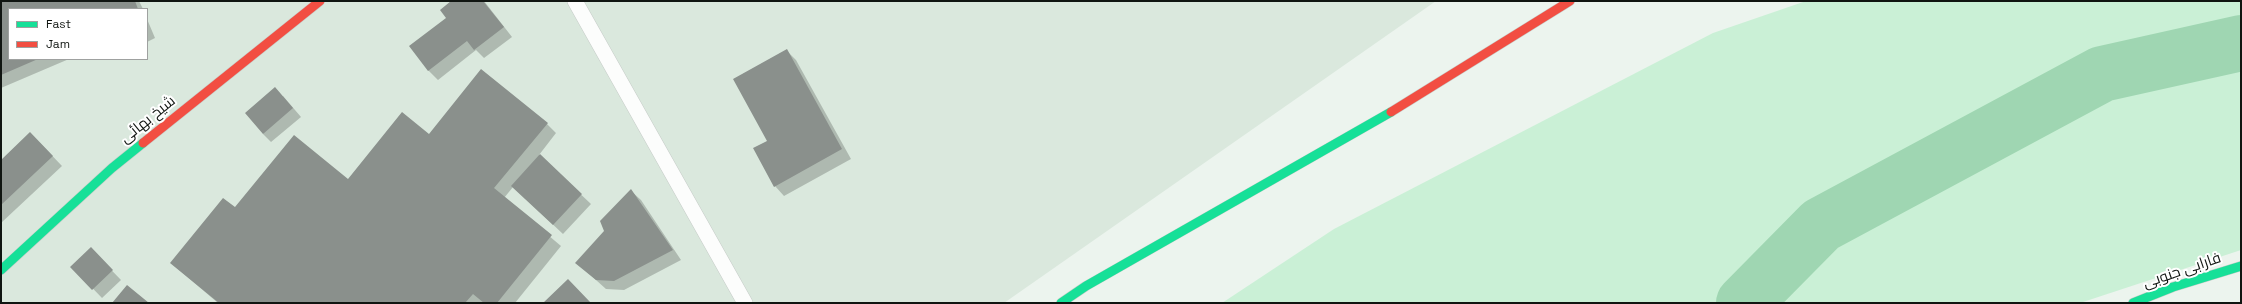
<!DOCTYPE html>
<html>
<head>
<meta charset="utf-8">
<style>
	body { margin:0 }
	#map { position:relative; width:2242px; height:304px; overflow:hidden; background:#ecf4ee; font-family:"Space Grotesk",sans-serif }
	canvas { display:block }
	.frame { position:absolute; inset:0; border:2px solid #101511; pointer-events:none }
	.legend { position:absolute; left:8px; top:8px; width:140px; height:52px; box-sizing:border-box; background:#fff; border:1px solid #9fa1a0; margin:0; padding:5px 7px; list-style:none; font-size:12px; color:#101511 }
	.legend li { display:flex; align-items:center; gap:8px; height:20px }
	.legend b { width:20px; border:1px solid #9fa1a0 }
</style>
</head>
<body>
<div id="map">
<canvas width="2242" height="304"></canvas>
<div class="frame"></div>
<ul class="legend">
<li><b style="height:5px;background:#16e098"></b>Fast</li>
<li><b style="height:5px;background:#f24e42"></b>Jam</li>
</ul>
</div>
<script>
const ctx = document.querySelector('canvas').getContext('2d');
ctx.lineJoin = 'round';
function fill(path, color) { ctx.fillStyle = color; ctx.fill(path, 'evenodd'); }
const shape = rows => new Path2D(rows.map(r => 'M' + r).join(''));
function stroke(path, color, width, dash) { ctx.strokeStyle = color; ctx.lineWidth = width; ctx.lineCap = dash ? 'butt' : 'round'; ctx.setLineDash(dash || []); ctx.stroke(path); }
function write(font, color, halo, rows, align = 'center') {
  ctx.font = font + ' "Space Grotesk",Cairo,sans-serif'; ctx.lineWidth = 4; ctx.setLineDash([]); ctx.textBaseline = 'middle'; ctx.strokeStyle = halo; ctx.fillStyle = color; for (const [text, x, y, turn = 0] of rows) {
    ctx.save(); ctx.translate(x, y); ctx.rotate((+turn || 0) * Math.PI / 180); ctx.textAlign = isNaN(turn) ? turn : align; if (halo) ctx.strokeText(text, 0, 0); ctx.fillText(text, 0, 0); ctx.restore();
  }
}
const built = shape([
	[1,1,1436,1,1004,303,1,303],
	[9,9,147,9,147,59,9,59]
]);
const green = shape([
	[1806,1,2241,1,2241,250,2080,303,1222,303,1334,229,1713,33]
]);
const shadow = shape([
	[1,1,139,1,143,9,9,9,9,59,69,59,1,88],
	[453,1,484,1,512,37,484,58,476,50,438,80,428,70],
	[147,19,155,38,147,42],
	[787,51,796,60,851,159,784,196,775,186,769,141],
	[283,96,301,117,271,142,263,134],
	[547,124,556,133,539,155,591,204,563,234,513,187,504,198,561,246,515,303,218,303,171,263,235,209,348,181,429,135],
	[40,143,62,166,1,223,1,161],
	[631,191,641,200,681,260,624,290,606,289,577,263,605,231],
	[91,249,121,280,102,298,72,267]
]);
const river = shape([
	[1744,303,1821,225,2102,74,2241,43]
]);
const building = shape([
	[1,1,135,1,138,9,9,9,9,59,38,59,1,75],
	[451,1,483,1,504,27,474,50,467,41,428,71,409,46,446,18,440,10],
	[787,49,842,149,774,187,753,148,767,141,733,79],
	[481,69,548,123,494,188,552,235,497,303,484,303,473,294,465,303,219,303,170,263,223,198,235,207,294,135,348,179,402,112,429,134],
	[275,87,293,108,263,134,245,113],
	[30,132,53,156,1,205,1,160],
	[540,154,582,194,553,225,511,186],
	[631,189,673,250,614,281,596,280,575,263,604,231,600,221],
	[91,247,113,270,92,290,70,267],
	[568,279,591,303,543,303],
	[127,285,149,303,112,303]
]);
const lane = shape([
	[575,1,745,303]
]);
const fast = shape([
	[1,270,112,168,143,143],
	[1061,303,1086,286,1391,112],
	[2133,303,2173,287,2241,266]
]);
const jam = shape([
	[1391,112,1570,1],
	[143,143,320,1]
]);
const streetNames = [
	["شیخ بهائی",148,120,-39],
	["فارابی جنوبی",2182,271,-19]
];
fill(built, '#dae8dd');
fill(green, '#caf0d6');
fill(shadow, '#0003');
stroke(river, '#9fd6b2', 56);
fill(building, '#8a908c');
stroke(lane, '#c6ccc8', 16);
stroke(fast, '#c6ccc8', 10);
stroke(jam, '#c6ccc8', 10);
stroke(lane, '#fcfdfc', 15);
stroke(fast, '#16e098', 9);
stroke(jam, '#f24e42', 9);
write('15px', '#101511', '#fff', streetNames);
</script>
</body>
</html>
